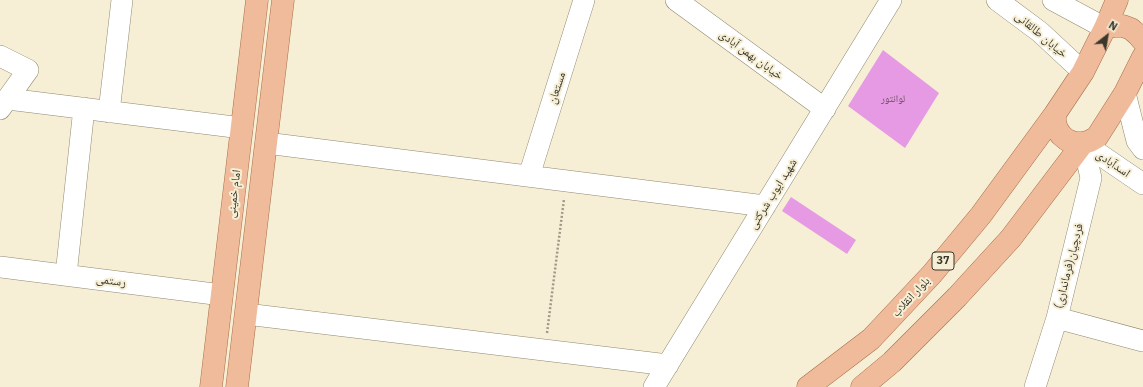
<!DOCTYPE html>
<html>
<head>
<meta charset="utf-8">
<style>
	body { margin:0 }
	#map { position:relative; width:1143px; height:387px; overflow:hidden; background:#f6efd5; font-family:"IBM Plex Sans",sans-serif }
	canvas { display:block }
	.north { position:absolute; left:1087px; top:16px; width:40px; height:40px; -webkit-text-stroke:3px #f6efd5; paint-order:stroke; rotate:31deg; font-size:11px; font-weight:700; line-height:16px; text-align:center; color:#3a372d }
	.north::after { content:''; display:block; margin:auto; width:14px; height:18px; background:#3a372d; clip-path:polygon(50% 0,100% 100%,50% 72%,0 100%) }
</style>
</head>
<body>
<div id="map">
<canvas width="1143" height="387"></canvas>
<div class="north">N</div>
</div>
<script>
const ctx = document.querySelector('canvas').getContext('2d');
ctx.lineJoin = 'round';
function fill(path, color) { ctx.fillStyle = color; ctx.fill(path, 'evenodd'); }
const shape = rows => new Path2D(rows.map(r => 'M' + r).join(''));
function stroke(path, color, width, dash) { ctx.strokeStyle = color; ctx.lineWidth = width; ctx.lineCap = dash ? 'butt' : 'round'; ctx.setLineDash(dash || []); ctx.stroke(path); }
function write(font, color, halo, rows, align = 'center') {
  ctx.font = font + ' "IBM Plex Sans","Noto Naskh Arabic",sans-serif'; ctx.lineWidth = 4; ctx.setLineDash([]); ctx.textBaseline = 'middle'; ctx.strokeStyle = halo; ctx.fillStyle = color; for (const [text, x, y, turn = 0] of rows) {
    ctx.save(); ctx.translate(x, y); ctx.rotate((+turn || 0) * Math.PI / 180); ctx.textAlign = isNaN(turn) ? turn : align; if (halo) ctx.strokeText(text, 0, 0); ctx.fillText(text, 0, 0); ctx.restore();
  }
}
const building = shape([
	[883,50,939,93,905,148,848,106],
	[791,197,856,240,847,254,782,211]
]);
const path = shape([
	[547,333,564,199]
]);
const minor = shape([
	[676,0,825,109],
	[997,0,1040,32,1083,72],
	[1053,0,1105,28],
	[0,56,28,70,0,109],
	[1125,93,1137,141,1143,149],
	[8,99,242,128],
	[109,112,122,0],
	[266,143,765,206],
	[1083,143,1143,184],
	[529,176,584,0],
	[0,267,222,295],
	[66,275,84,108],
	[246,314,668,365],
	[1057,318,1143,341],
	[654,387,891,0],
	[1035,387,1057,318,1091,178,1083,143]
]);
const major = shape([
	[1105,28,1117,0],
	[1143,41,1138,35,1131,29,1123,26,1114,26,1105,28,1083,72,1055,114,1055,122,1057,129,1061,135,1067,140,1075,143,1083,143,1090,141,1097,137,1125,93,1143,57],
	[211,387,257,0],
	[237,387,283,0],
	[808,387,871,339,932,274,981,215,1055,114],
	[862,387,892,362,957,297,1011,238,1083,143]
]);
const numberNames = [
	["لوانتور",893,99]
];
const shields = [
	[943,261,22]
];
const shieldNames = [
	["37",943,261]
];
const streetNames = [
	["خیابان طالقانی",1041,35,40],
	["خیابان بهمن آبادی",751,55,36],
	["مستعان",557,88,-72],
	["اسدآبادی",1113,164,34],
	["امام خمینی",234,194,-83],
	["شهید ایوب شرکتی",773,194,-58],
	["فردچیان(فرمانداری)",1069,266,-76],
	["رستمی",111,281,7],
	["بلوار انقلاب",911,297,-47]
];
fill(building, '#e59ae3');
stroke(minor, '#8f8971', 22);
stroke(major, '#a86f49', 23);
stroke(path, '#9f9a87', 2.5, [2, 2]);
stroke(minor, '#fff', 21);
stroke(major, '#efbb9b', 22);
write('10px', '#65505a', null, numberNames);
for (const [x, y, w] of shields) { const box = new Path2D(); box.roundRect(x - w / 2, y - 9, w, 18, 3); ctx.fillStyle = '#f6efd5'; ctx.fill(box); stroke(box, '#3a372d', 1); }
write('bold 11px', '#3a372d', null, shieldNames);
write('12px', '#3a372d', '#f6efd5', streetNames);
</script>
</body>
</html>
